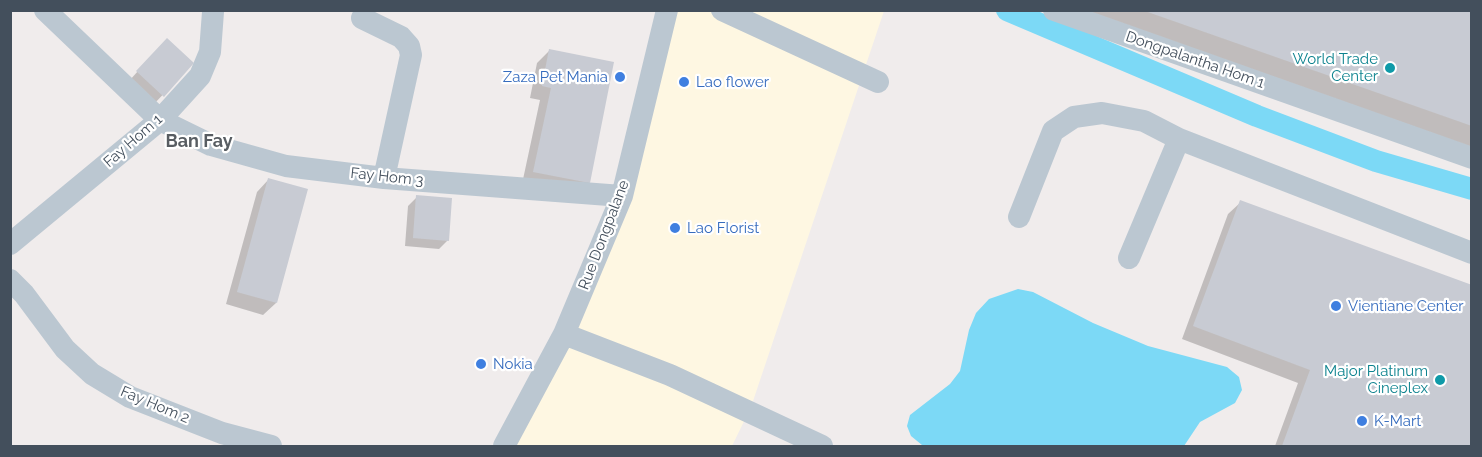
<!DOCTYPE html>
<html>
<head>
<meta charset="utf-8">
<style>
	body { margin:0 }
	#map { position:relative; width:1482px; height:457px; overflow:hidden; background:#f0ecec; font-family:Raleway,sans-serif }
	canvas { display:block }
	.frame { position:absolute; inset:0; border:12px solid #434f5c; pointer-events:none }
</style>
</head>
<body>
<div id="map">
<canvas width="1482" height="457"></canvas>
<div class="frame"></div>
</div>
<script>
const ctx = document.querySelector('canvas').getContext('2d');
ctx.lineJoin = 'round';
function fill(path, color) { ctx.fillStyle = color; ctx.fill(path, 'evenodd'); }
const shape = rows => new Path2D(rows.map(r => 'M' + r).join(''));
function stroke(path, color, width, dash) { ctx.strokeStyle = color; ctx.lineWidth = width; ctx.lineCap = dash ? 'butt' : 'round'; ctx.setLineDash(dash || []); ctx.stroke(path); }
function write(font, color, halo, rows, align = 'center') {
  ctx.font = font + ' Raleway,sans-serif'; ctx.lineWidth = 4.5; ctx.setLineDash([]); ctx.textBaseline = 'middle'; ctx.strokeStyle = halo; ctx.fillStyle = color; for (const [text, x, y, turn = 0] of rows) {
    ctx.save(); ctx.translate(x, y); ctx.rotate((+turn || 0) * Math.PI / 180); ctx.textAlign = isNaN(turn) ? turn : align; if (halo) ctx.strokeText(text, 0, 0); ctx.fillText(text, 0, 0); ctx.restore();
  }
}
const commercial = shape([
	[667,11,884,11,751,407,732,446,504,446,624,188]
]);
const water = shape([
	[1018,289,1033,292,1093,323,1148,346,1227,367,1239,377,1242,390,1235,403,1200,422,1184,446,922,445,911,436,907,426,910,415,950,384,960,371,969,330,976,313,989,299]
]);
const shadow = shape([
	[1072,10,1472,10,1472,152],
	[158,49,192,64,154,104,129,81],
	[549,51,589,183,522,184,540,100,530,98,537,63],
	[269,179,276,303,263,315,226,304,257,192],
	[417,197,448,240,439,249,405,246,408,206],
	[1241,202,1472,286,1472,446,1275,446,1298,383,1182,339,1228,214]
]);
const canal = shape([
	[1007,10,1257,116,1376,161,1472,189]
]);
const building = shape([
	[1145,10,1472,10,1472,126,1145,11],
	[167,38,194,63,164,97,136,71],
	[549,49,614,62,590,183,533,172,551,88,542,86],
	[268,178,308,189,277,303,237,292],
	[416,195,452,198,449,241,413,238],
	[1240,200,1472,285,1472,446,1282,446,1310,370,1193,326]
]);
const minor = shape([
	[45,10,160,120,211,145,286,166,384,178,622,196],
	[722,10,878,82],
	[1054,10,1472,158],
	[362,18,401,37,409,46,411,55,384,178],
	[1019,217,1053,131,1074,117,1102,113,1144,121,1179,139,1472,253],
	[10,244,160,120,200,76,210,52,213,12],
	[1129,258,1179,139],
	[10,280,24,294,65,349,92,374,130,397,222,433,271,446],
	[564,334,670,375,822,446],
	[504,446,564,334,622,196,667,10]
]);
const markers = [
	[1390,68,6,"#0f9aa8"],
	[620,77,6,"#3f7fe0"],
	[684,82,6,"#3f7fe0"],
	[675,228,6,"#3f7fe0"],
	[1336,306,6,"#3f7fe0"],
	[481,364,6,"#3f7fe0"],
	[1440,380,6,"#0f9aa8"],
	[1362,421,6,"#3f7fe0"]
];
const cultureNames = [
	["World Trade",1378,59],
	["Center",1378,76],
	["Major Platinum",1428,371],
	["Cineplex",1428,388]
];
const streetNames = [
	["Dongpalantha Hom 1",1195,60,19],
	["Fay Hom 1",133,141,-41],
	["Fay Hom 3",387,177,6],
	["Rue Dongpalane",604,235,-69],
	["Fay Hom 2",155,405,23]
];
const shopNames = [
	["Zaza Pet Mania",608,77,"right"],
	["Lao flower",696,82],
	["Lao Florist",687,228],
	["Vientiane Center",1348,306],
	["Nokia",493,364],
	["K-Mart",1374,421]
];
const quarterNames = [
	["Ban Fay",199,142]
];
fill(commercial, '#fef7e2');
fill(water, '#7cd9f6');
fill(shadow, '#0003');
stroke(canal, '#7cd9f6', 22);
fill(building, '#c8cbd3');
stroke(minor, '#bbc7d1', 22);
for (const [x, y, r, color] of markers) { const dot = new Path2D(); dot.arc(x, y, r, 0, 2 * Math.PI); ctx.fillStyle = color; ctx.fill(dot); stroke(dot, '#fff', 2); }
write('15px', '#0d838f', '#fff', cultureNames, 'right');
write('15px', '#434f5c', '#fff', streetNames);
write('15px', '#366cbe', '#fff', shopNames, 'left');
write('bold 18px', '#585d62', '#fff', quarterNames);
</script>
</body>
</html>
